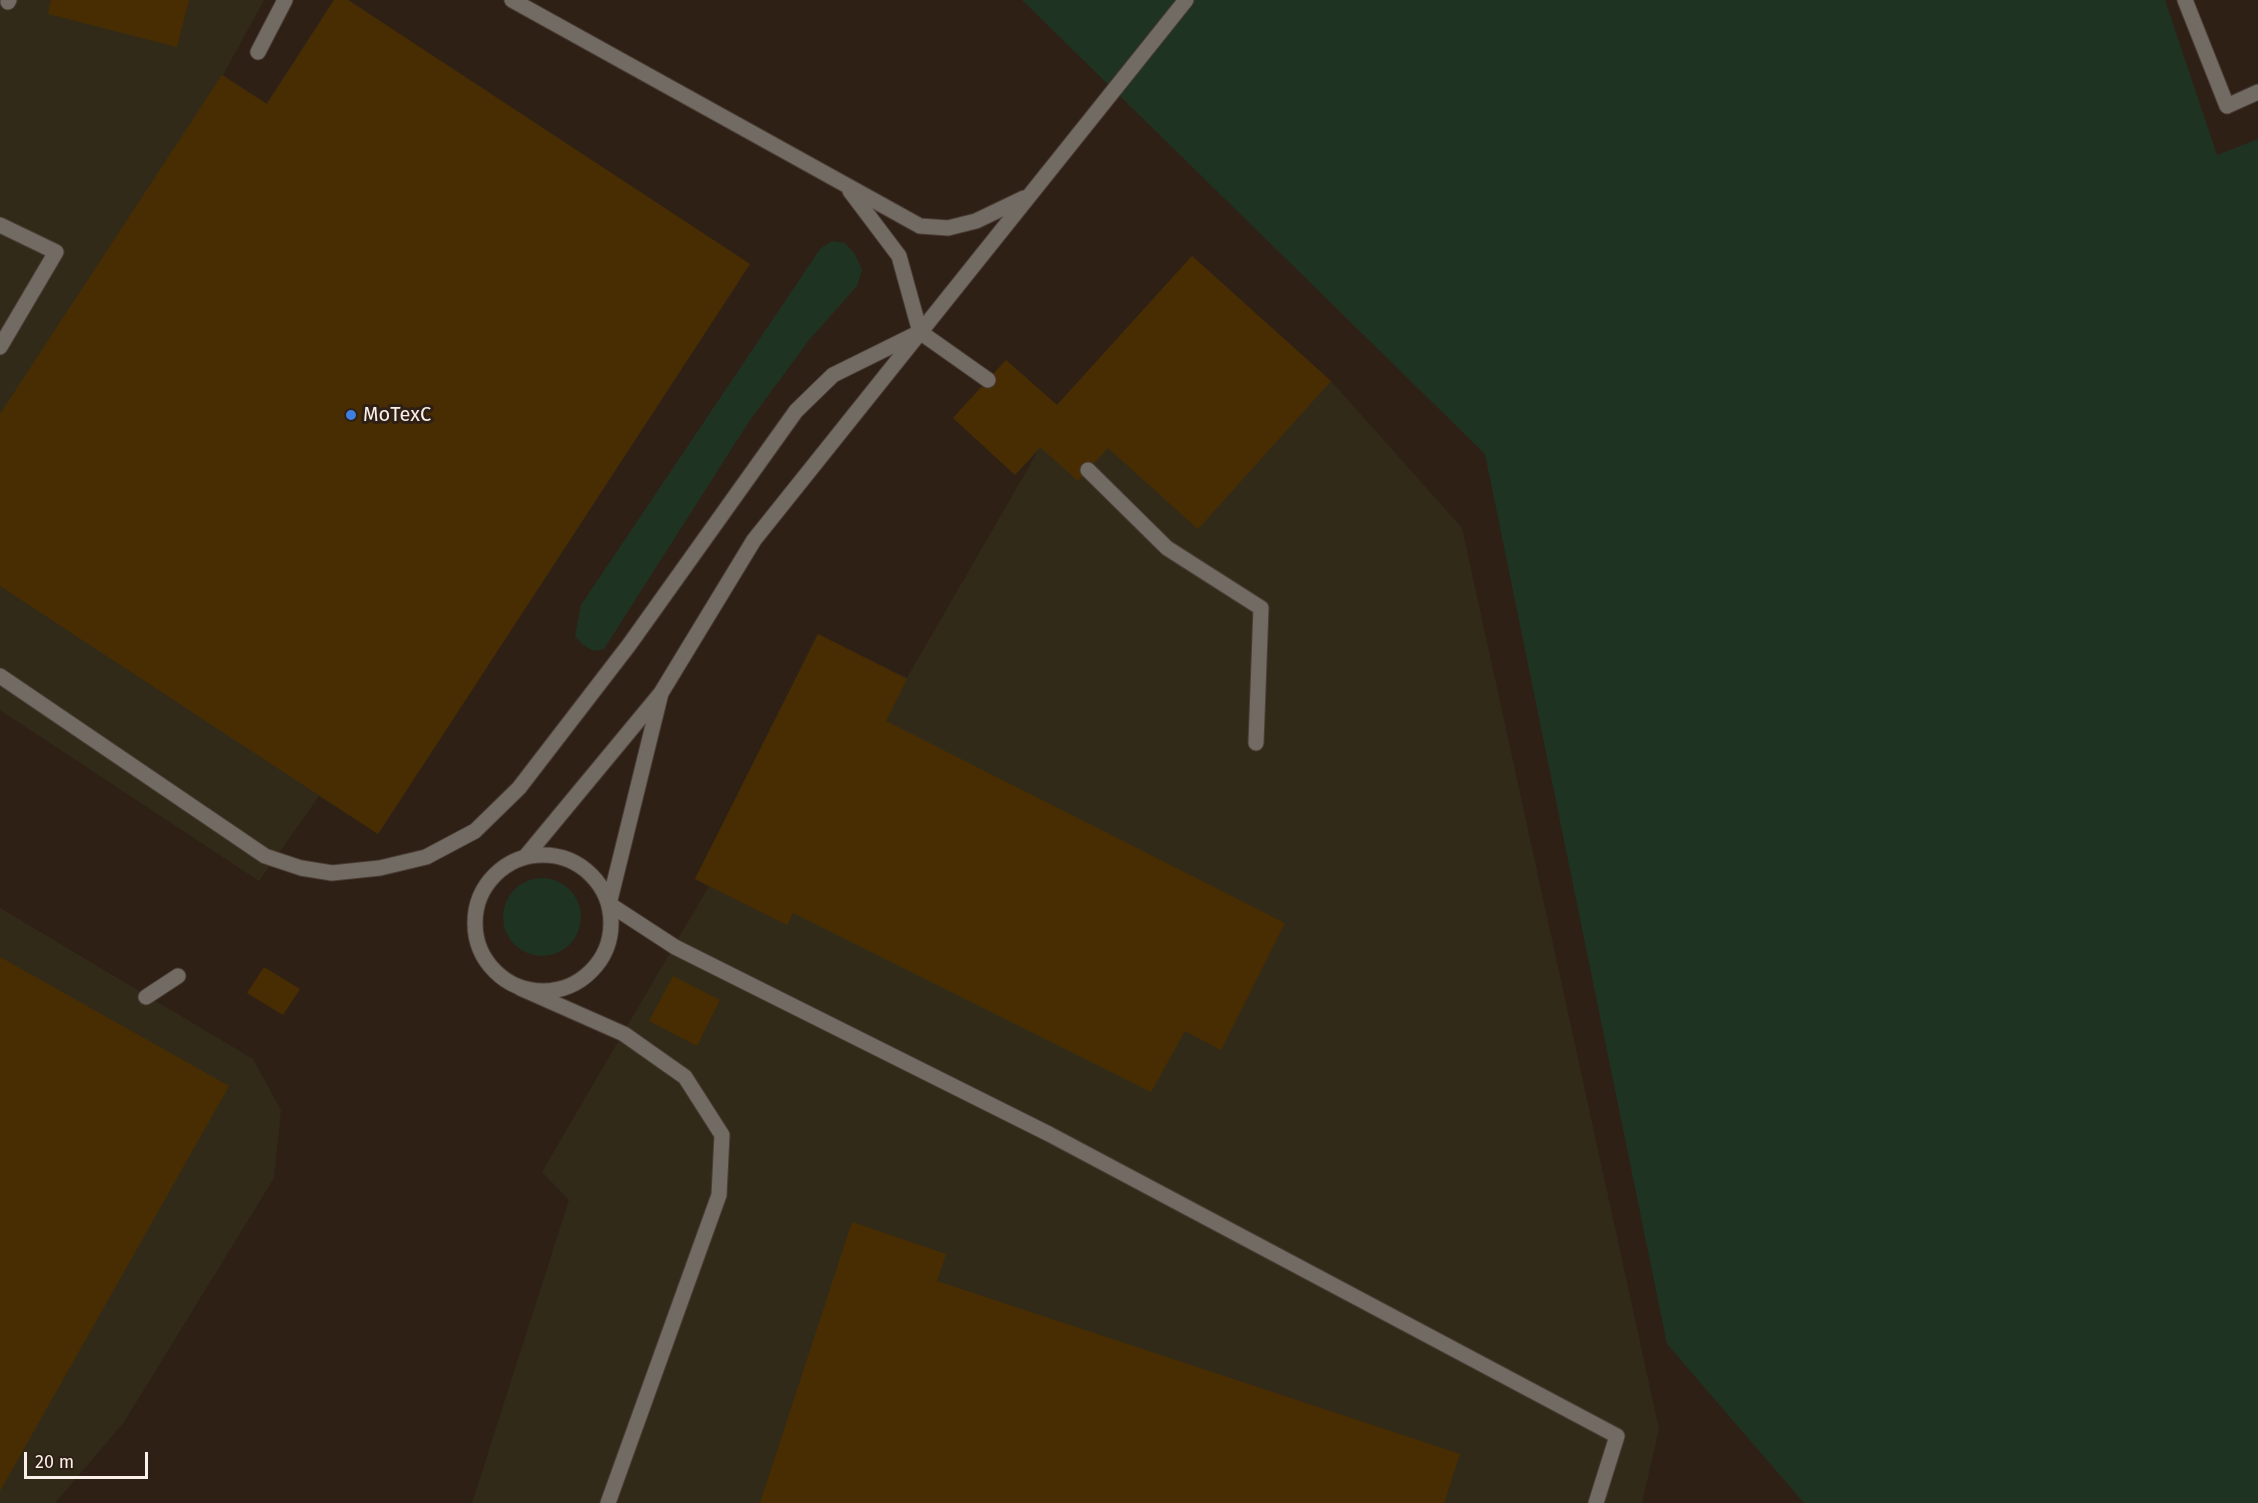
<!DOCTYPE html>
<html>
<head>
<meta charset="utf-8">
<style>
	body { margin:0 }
	#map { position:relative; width:2258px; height:1503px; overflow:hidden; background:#2f2016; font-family:"Fira Sans",sans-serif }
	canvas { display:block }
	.scale { position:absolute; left:24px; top:1452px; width:124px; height:27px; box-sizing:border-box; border:3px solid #faf0e9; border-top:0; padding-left:8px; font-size:18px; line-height:21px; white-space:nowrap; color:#faf0e9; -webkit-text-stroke:4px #2f2016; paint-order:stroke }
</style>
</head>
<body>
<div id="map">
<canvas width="2258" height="1503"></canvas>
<div class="scale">20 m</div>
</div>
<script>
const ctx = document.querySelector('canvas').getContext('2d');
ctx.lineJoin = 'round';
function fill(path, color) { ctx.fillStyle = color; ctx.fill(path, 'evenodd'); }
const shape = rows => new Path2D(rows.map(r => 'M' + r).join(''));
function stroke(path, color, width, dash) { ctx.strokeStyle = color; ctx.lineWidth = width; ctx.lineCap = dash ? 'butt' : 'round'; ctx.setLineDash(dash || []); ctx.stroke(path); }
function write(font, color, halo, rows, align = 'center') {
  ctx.font = font + ' "Fira Sans",sans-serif'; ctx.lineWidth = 6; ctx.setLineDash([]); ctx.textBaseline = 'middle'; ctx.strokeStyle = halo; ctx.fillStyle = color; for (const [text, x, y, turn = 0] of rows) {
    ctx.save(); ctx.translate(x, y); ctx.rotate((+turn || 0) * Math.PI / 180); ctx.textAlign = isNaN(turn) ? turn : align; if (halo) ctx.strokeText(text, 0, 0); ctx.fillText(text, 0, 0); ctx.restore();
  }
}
const industrial = shape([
	[0,0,264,0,223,75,266,104,334,0,348,0,750,264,378,834,319,796,259,881,0,710],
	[1192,256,1331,381,1462,528,1659,1429,1642,1503,472,1503,569,1200,542,1172,709,886,695,879,818,634,907,678,1038,451,1015,475,953,418,1006,360,1057,405],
	[0,908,253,1059,281,1110,274,1178,124,1422,55,1503,0,1503]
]);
const green = shape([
	[1022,0,2165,0,2217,155,2258,139,2258,1503,1804,1503,1667,1344,1485,454],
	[832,241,845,243,855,254,862,270,857,286,809,340,748,423,604,649,594,651,583,645,575,636,581,605,820,249],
	'503 917a39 39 0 1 1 78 0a39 39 0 1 1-78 0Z'
]);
const building = shape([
	[51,0,189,0,177,47,48,14],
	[334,0,348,0,750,264,378,834,0,586,0,414,222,75,267,104],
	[1192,256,1331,381,1198,529,1108,448,1078,481,1040,447,1015,475,953,418,1006,360,1057,405],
	[818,634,907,679,886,721,1285,923,1221,1050,1185,1031,1151,1092,793,913,787,925,695,879],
	[0,957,229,1086,0,1491],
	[264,967,300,989,283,1015,247,993],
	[673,976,720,1000,697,1046,649,1021],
	[852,1222,946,1254,937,1281,1460,1454,1444,1503,760,1503]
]);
const service = shape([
	[512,0,920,226,948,228,976,221,1024,198],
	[2185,0,2227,106,2258,92],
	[8,2,9,0],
	[258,52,285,0],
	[850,191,899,256,920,332,988,380],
	[0,225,56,252,0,347],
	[1088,470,1167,548,1261,608,1256,743],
	[0,676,265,856,301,868,332,873,380,868,426,857,475,831,519,788,629,645,796,411,833,375,920,332],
	[661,693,754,540,1186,0],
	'475 923a68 68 0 1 1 136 0a68 68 0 1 1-136 0Z',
	[526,856,661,693,609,904,675,947,1049,1134,1617,1436,1596,1503],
	[520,988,624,1034,685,1077,722,1135,719,1195,608,1503],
	[146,997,178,976]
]);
const markers = [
	[351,415,6,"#3f7fe0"]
];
const poiNames = [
	["MoTexC",363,415]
];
fill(industrial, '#322a19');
fill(green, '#1f3322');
fill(building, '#482d02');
stroke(service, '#4b3d34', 17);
stroke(service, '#716b64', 15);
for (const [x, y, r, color] of markers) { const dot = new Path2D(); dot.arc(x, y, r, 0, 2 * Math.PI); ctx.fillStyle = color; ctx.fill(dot); stroke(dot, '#2f2016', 2); }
write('20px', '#faf0e9', '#2f2016', poiNames, 'left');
</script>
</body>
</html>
